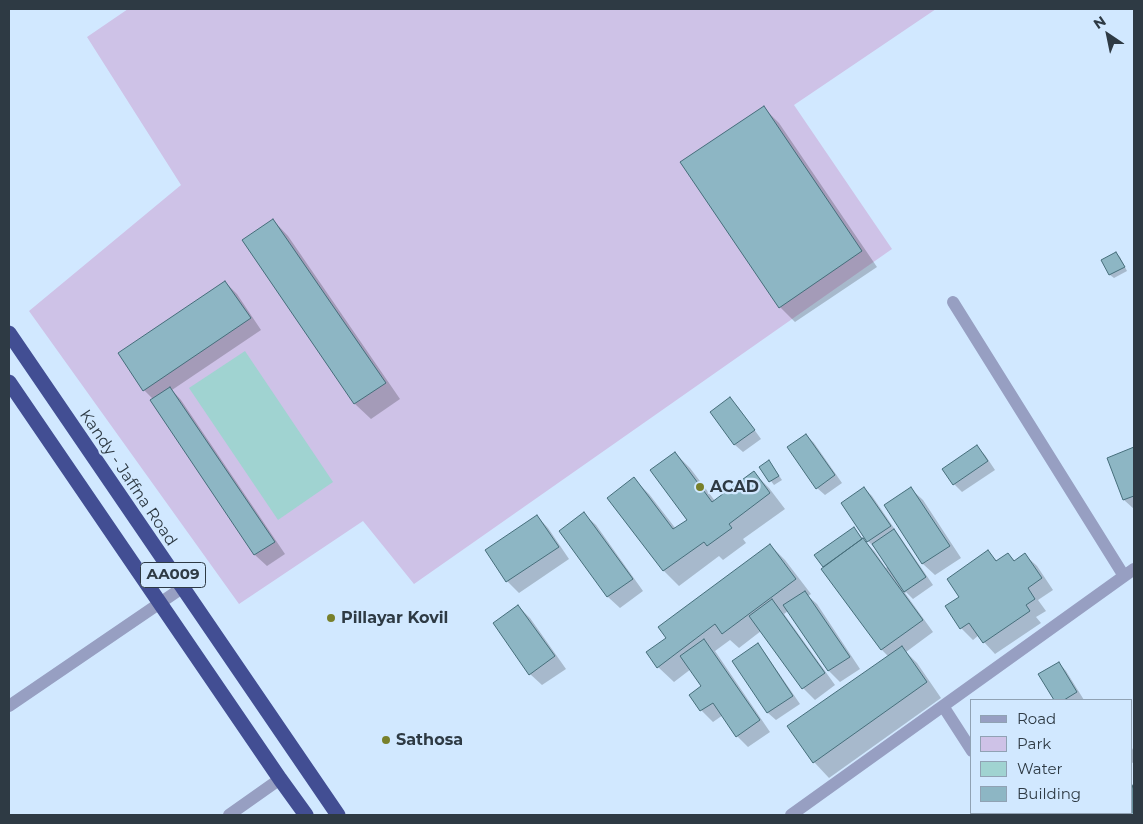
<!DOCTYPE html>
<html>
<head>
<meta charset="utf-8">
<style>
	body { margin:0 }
	#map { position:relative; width:1143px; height:824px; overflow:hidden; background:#d1e8ff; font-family:Montserrat,sans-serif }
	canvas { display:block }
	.frame { position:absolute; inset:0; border:10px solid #2e3a44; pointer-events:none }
	.legend { position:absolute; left:970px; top:699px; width:162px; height:115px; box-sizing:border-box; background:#d1e8ff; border:1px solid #90a2b4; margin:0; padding:6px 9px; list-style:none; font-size:15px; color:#2e3a44 }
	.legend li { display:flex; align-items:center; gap:10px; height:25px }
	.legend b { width:25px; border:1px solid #90a2b4 }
	.north { position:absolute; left:1083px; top:10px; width:50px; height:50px; -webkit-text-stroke:4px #d1e8ff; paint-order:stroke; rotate:326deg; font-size:14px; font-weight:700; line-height:20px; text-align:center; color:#2e3a44 }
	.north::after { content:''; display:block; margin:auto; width:18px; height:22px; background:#2e3a44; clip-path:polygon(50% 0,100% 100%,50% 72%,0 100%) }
</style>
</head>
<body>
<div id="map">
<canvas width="1143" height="824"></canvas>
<div class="frame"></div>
<ul class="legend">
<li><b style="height:6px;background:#979fc2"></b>Road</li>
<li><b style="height:14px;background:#cec2e7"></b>Park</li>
<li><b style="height:14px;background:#a0d3d1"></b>Water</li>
<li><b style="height:14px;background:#8db6c4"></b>Building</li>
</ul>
<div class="north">N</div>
</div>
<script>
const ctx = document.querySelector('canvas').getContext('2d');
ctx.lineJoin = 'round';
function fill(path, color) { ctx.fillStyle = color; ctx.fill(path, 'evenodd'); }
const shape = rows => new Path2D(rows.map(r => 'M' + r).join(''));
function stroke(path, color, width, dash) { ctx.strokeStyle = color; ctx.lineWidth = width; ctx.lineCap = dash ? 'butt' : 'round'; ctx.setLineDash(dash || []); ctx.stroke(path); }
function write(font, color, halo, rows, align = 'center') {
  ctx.font = font + ' Montserrat,sans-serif'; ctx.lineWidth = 4.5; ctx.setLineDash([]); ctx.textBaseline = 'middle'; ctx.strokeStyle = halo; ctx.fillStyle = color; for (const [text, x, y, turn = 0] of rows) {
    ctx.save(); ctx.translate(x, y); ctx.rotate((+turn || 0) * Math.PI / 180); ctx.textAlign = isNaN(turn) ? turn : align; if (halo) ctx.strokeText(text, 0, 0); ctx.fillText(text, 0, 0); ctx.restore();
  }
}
const green = shape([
	[128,9,936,9,794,105,892,249,414,584,363,521,239,604,29,311,181,185,87,37]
]);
const water = shape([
	[245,351,333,482,278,520,189,388]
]);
const shadow = shape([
	[764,108,779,123,877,267,795,322,780,307],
	[273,220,288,236,400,399,371,419,355,404,243,241],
	[1116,253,1120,257,1127,271,1114,278,1110,275,1103,261],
	[225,282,237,294,261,330,172,390,181,400,285,554,267,566,255,555,152,400,153,399,144,390],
	[730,399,738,407,761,439,743,452,735,445,712,412],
	[806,435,814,443,842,483,825,495,817,488],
	[977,447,985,455,995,470,962,492,954,484,944,469],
	[1134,449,1134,509,1124,500,1109,458],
	[675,453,690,468,715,501,754,473,769,488,785,509,743,539,746,543,723,560,719,556,679,586,664,571,608,499,634,479,649,494,676,529,689,520],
	[772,465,782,480,774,485,760,467],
	[864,488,872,496,933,585,913,599,906,592,905,593,933,632,906,652,917,663,941,698,829,778,814,762,889,657,882,650,823,570,826,568,824,566,854,529,875,552,886,568,888,566,876,549,868,541,842,503],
	[911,489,923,500,961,558,935,575,923,564,885,505],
	[584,514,596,525,643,591,620,608,608,597,561,531],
	[537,516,548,528,569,559,519,593,507,581,486,550],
	[770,545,785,560,811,594,808,596,817,604,860,669,840,682,829,671,788,611,784,614,835,685,815,700,803,688,761,631,739,648,730,640,715,651,770,732,748,747,737,736,723,715,713,722,701,710,691,695,703,687,691,669,674,682,658,667,668,638],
	[988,552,998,562,1008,554,1015,561,1025,555,1037,566,1053,590,1038,600,1046,611,1036,617,1041,623,995,654,984,642,979,635,973,640,961,628,960,597],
	[518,606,530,618,566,669,542,685,530,674],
	[757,645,765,653,800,704,776,720,768,713,734,661],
	[1059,663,1066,671,1084,700,1056,700,1040,674],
	[1132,748,1134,752,1134,762,1132,763],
	[1132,787,1134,789,1134,815,1126,815,1125,813,1132,813],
	[973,813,983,813,985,815,969,815]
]);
const building = shape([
	[764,106,862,251,779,308,680,162,764,106],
	[273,219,386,383,354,404,242,240,273,219],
	[1116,252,1125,267,1109,275,1101,260,1116,252],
	[225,281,251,318,143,391,118,353,225,281],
	[170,387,275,542,254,555,150,400,170,387],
	[730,397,755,430,734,445,710,412,730,397],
	[806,434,835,475,816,489,787,447,806,434],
	[977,445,988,461,953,485,942,469,977,445],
	[1134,447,1134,496,1123,500,1107,458,1134,447],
	[675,452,712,502,754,471,770,493,729,524,732,528,707,546,704,542,663,571,607,498,634,477,673,529,687,520,650,470,675,452],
	[769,460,779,476,769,482,759,467,769,460],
	[864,487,891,526,867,542,841,503,864,487],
	[911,487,950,546,922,564,884,505,911,487],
	[584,512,633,579,607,597,559,531,584,512],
	[537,515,559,547,506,582,485,550,537,515],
	[854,527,862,539,823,567,814,555,854,527],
	[894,529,926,577,904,592,872,544,894,529],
	[863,538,923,620,881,650,821,569,863,538],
	[770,544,796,579,722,634,715,624,657,668,646,652,666,638,658,627,770,544],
	[988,550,996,561,1008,553,1014,561,1025,553,1042,578,1028,588,1035,599,1026,605,1030,611,983,643,969,623,960,629,945,606,959,597,947,579,988,550],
	[805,591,850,657,828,671,783,605,805,591],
	[772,599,825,673,802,689,749,616,772,599],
	[518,605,555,656,529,675,493,623,518,605],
	[704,639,760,720,736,737,713,703,700,711,689,695,701,686,680,656,704,639],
	[758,643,793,696,767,713,732,661,758,643],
	[902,646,927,682,813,763,787,726,902,646],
	[1059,662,1077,692,1064,700,1054,700,1038,674,1059,662],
	[1132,785,1134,790,1134,815,1125,815,1124,813,1132,813,1132,785]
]);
const street = shape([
	[953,302,1124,576],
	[9,706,182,588],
	[943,706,972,751],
	[1011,813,1012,815],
	[229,815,280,779],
	[791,815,1134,569]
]);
const highway = shape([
	[9,333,338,815],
	[9,382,280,779,306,815]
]);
const markers = [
	[700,487,5,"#78802b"],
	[331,618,5,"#78802b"],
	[386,740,5,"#78802b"]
];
const shields = [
	[173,575,65]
];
const shieldNames = [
	["AA009",173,575]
];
const streetNames = [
	["Kandy - Jaffna Road",128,478,56]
];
const poiNames = [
	["ACAD",710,487],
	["Pillayar Kovil",341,618],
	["Sathosa",396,740]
];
fill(green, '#cec2e7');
fill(water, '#a0d3d1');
fill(shadow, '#0003');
fill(building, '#8db6c4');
stroke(building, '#466e7b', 1);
stroke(street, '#979fc2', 12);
stroke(highway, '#424e93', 15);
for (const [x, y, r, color] of markers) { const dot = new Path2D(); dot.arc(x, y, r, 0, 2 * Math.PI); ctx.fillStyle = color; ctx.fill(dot); stroke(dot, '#d1e8ff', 2); }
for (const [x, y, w] of shields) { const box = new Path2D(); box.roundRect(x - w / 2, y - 12.5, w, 25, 4); ctx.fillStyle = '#d1e8ff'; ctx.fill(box); stroke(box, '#2e3a44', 1); }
write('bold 15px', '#2e3a44', null, shieldNames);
write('16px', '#2e3a44', '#d1e8ff', streetNames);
write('bold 16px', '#2e3a44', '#d1e8ff', poiNames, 'left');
</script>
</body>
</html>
